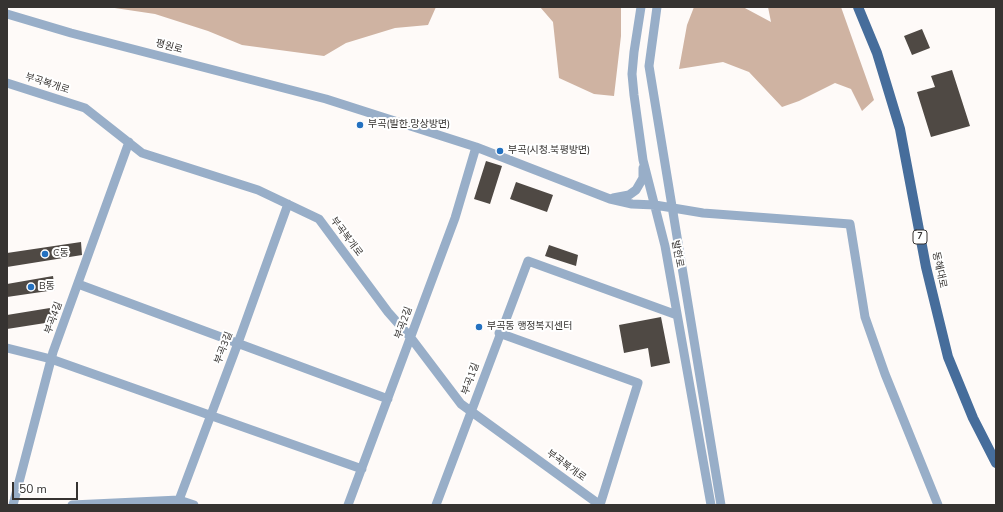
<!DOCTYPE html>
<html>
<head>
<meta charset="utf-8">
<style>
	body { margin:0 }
	#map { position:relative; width:1003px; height:512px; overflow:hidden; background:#fefaf8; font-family:"Nunito Sans",sans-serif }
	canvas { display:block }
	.frame { position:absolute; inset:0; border:8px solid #363331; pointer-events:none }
	.scale { position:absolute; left:12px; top:482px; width:66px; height:18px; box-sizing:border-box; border:2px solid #363331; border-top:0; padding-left:5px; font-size:12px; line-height:14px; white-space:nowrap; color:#363331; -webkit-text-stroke:3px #fff; paint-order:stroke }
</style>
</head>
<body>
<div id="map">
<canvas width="1003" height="512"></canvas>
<div class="frame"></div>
<div class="scale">50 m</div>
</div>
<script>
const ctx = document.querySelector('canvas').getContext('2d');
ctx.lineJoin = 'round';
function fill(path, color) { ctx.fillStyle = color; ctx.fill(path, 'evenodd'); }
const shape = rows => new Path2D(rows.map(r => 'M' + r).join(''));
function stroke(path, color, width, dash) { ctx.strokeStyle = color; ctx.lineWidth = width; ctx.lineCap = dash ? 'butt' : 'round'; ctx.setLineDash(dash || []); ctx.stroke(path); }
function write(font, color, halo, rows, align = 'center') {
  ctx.font = font + ' "Nunito Sans","Noto Sans KR",sans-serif'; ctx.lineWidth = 4; ctx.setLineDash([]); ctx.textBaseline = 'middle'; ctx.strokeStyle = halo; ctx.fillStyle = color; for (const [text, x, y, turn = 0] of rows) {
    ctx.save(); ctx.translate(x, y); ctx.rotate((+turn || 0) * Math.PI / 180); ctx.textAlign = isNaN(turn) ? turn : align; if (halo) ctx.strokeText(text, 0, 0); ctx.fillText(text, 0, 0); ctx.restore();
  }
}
const forest = shape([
	[108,7,436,7,428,25,395,28,346,43,324,56,242,45,208,31,155,14],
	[540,7,621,7,621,36,614,96,594,94,559,78,553,22],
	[694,7,743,7,771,22,768,7,841,7,874,100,862,111,851,89,835,83,799,101,782,107,749,72,723,62,679,69,687,25]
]);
const building = shape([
	[922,29,930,48,912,55,904,36],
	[952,70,970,126,931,137,917,92,935,87,931,76],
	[486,161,502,166,490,204,474,199],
	[516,182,553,195,547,212,510,199],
	[81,242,82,255,7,267,7,253],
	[549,245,578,255,576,266,545,256],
	[53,276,55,290,7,297,7,284],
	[56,307,58,321,7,329,7,315],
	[661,317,670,363,651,367,648,348,624,353,619,325]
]);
const minor = shape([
	[641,7,634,52,632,74,634,95,643,160,665,246,711,505],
	[657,7,649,66,721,505],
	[7,14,71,33,326,99,476,147,610,199,632,204,655,205,703,213,850,224,865,317,885,374,938,505],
	[7,83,85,108,142,153,258,190,319,219,388,312,411,338,461,404,600,505],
	[613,198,629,195,636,190,643,178,643,168],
	[78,284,388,399],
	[499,333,638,383,600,505],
	[7,348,51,359,362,469],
	[179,500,238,343,288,204],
	[13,505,53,352,129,142],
	[72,505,179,500,194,505],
	[348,505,455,218,476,147],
	[436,505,528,261,677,315]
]);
const major = shape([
	[858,7,877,53,900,129,926,267,948,357,973,418,996,463]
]);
const markers = [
	[360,125,4,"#2471c0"],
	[500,151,4,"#2471c0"],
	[45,254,4,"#2471c0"],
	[31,287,4,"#2471c0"],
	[479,327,4,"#2471c0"]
];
const shields = [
	[920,237,14]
];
const shieldNames = [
	["7",920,237]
];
const streetNames = [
	["평원로",169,47,15],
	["부곡복개로",47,84,18],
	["부곡복개로",346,237,53],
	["발한로",677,254,79],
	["동해대로",939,270,78],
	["부곡4길",54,318,-70],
	["부곡2길",404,323,-70],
	["부곡3길",224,348,-69],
	["부곡1길",471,379,-70],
	["부곡복개로",566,466,36]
];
const poiNames = [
	["부곡(발한.망상방면)",368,125],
	["부곡(시청.북평방면)",508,151],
	["C동",53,254],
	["B동",39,287],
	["부곡동 행정복지센터",487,327]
];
fill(forest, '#cfb3a2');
fill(building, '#4f4944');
stroke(minor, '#98aec8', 9);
stroke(major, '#466d9b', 10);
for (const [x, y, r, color] of markers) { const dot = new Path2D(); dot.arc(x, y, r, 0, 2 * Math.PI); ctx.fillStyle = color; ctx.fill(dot); stroke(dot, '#fff', 1.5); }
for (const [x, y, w] of shields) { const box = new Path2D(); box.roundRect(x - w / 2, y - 7, w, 14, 3); ctx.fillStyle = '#fff'; ctx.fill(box); stroke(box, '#363331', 1); }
write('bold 9px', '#363331', null, shieldNames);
write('10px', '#363331', '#fff', streetNames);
write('10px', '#363331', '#fff', poiNames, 'left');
</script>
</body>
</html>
